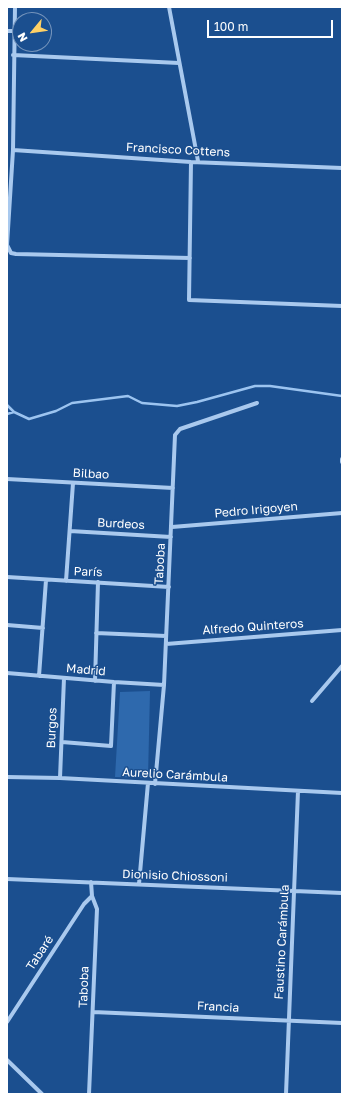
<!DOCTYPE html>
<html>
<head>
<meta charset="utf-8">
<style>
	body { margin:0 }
	#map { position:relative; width:349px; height:1101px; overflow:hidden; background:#1b4f8f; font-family:"Golos Text",sans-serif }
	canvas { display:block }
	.frame { position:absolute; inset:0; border:8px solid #fff; pointer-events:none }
	.north { position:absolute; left:12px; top:12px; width:40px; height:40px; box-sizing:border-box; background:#1b4f8f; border:1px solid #7695bc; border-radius:50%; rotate:241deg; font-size:11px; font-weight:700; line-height:16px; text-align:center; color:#fff }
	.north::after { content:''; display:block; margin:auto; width:14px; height:18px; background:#ffd166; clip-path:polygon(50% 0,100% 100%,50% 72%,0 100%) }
	.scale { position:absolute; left:207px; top:20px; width:126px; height:18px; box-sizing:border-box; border:2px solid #fff; border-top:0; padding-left:5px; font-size:12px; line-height:14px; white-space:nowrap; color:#fff; -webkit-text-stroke:3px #1b4f8f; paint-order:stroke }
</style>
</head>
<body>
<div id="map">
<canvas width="349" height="1101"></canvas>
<div class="frame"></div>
<div class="north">N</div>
<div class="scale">100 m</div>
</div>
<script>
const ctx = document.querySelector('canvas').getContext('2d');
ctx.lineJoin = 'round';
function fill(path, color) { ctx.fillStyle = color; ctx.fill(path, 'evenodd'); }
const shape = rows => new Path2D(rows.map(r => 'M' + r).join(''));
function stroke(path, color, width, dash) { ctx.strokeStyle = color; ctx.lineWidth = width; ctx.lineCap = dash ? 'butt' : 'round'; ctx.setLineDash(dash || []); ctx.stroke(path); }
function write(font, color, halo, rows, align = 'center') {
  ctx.font = font + ' "Golos Text",sans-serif'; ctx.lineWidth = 3; ctx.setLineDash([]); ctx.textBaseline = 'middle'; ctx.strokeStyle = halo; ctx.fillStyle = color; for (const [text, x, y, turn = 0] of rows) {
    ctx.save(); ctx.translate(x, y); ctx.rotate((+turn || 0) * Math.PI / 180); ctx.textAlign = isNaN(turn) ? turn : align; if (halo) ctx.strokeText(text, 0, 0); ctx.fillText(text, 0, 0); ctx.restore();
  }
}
const green = shape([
	[150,691,148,778,115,777,120,692]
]);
const stream = shape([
	[7,405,14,412],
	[7,414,14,412,29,419,56,411,72,403,128,396,142,403,177,406,197,402,255,386,270,386,342,396]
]);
const minor = shape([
	[15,7,13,150,7,245,11,253,16,254,190,258],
	[169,7,198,161],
	[7,31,14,31],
	[13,55,179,63],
	[13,150,191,162,342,168],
	[191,162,189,300,342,306],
	[342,459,342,462],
	[7,479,173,488],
	[172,527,342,513],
	[70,531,171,537],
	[7,577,169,587],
	[66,581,73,483],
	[7,625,43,628],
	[96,633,166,636],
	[166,644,342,630],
	[7,673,114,682,164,685],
	[39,676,46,580],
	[95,681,98,582],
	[312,701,342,666],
	[62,742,111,746,114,682],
	[7,777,60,778,342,793],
	[60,778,64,678],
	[155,784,164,685,175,435,180,429,257,403],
	[7,879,342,893],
	[139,884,148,783],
	[93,1012,342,1023],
	[7,1022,84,904,92,896],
	[7,1060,42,1094],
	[89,1094,97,909,92,896,91,882],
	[286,1094,298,791]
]);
const streetNames = [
	["Francisco Cottens",178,150,3],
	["Bilbao",91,474,3],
	["Pedro Irigoyen",256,510,-5],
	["Burdeos",121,524,3],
	["Taboba",160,564,-87],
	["París",88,572,2],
	["Alfredo Quinteros",253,627,-4],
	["Madrid",86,670,5],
	["Burgos",52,728,-88],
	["Aurelio Carámbula",175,775,3],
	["Dionisio Chiossoni",175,876,2],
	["Faustino Carámbula",282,942,-87],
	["Tabaré",40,953,-57],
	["Taboba",84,987,-88],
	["Francia",218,1007,3]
];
fill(green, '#2e69ad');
stroke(stream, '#9cc4f0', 2.5);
stroke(minor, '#a9c9ee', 4);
write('12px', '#fff', '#1b4f8f', streetNames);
</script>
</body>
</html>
